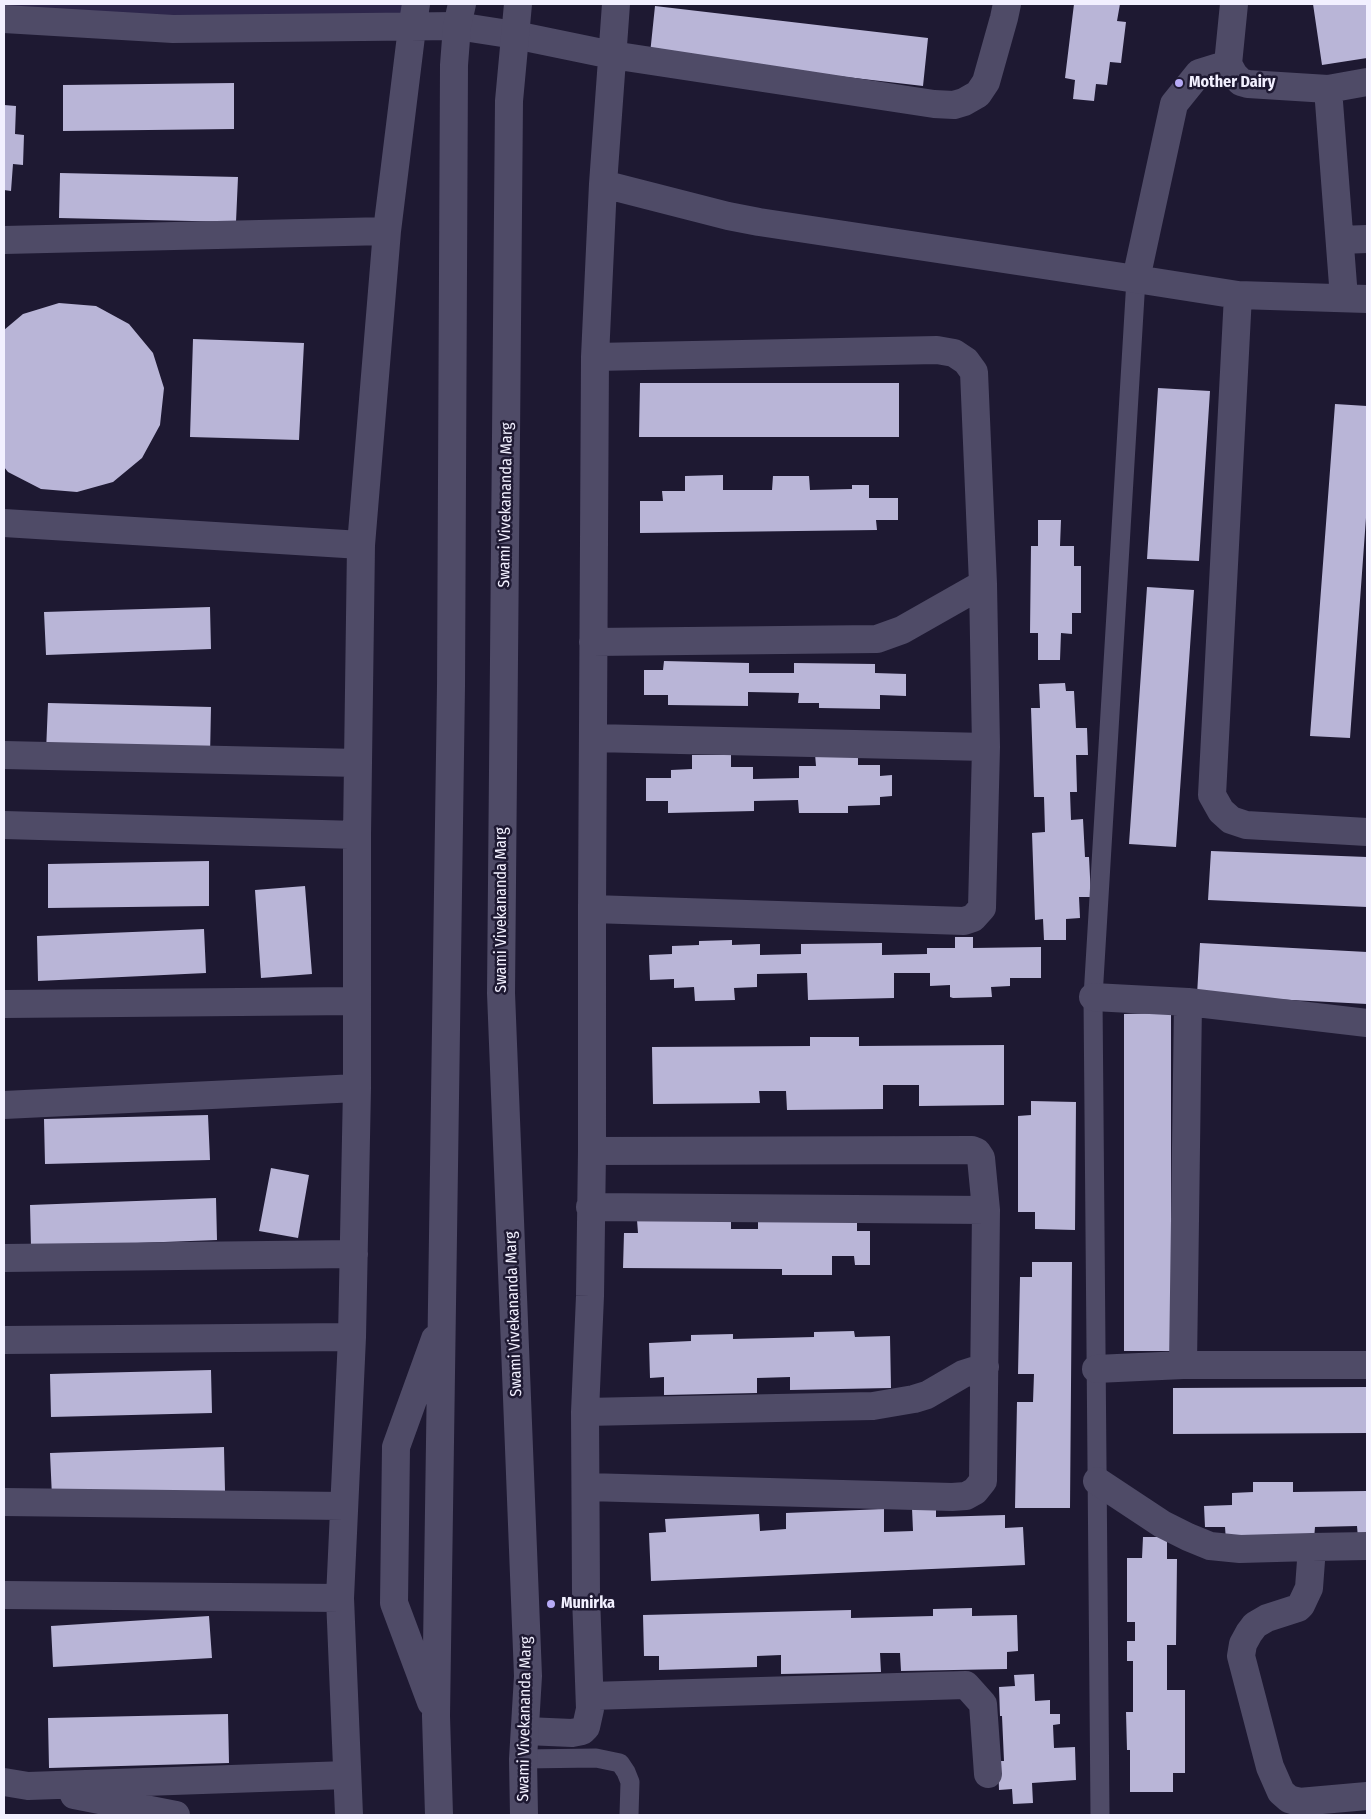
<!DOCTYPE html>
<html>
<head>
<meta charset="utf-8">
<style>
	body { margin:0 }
	#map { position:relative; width:1371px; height:1819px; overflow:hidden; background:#1e1932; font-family:"Fira Sans Condensed",sans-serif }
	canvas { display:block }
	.frame { position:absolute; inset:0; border:5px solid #f2f0ff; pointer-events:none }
</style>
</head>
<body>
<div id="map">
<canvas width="1371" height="1819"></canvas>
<div class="frame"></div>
</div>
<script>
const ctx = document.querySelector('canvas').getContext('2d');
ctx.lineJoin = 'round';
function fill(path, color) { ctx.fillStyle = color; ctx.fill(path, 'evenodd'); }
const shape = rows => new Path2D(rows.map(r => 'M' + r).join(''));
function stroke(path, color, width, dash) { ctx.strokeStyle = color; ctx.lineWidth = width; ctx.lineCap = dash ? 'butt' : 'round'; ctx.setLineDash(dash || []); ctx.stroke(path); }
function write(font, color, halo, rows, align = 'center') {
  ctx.font = font + ' "Fira Sans Condensed",sans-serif'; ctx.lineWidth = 5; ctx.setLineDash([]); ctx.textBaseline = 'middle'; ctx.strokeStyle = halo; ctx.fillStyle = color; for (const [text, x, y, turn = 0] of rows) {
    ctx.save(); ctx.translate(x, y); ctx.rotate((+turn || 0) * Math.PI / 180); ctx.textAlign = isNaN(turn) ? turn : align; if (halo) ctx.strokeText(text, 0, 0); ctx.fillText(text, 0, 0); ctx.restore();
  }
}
const green = shape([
	[4,4,403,4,398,27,4,7]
]);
const building = shape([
	[1074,4,1120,4,1117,21,1126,22,1121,63,1110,62,1107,85,1096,84,1094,101,1073,99,1075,80,1065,78],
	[1313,4,1367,4,1367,58,1322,65],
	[655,6,928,38,923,86,650,54],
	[234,83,234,129,63,131,63,85],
	[4,105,16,106,15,134,24,135,23,165,13,164,11,191,4,190],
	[60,173,238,177,236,222,59,218],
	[59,303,96,306,129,324,153,353,164,388,160,425,142,458,113,482,77,492,41,489,8,472,4,467,4,330,23,314],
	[193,339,304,343,299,440,190,437],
	[640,383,899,383,899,437,639,437],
	[1158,388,1210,391,1199,561,1147,559],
	[1335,404,1367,406,1367,504,1350,738,1310,736],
	[723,475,723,490,772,490,773,476,809,476,810,490,852,489,852,485,869,485,869,498,898,498,898,520,876,520,877,530,640,533,640,501,663,501,662,491,685,491,685,476],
	[1038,520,1061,520,1060,546,1074,546,1074,566,1081,566,1081,613,1072,613,1072,634,1061,633,1060,660,1038,660,1038,633,1030,633,1031,546,1038,546],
	[1147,587,1194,590,1176,847,1129,844],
	[210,607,211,649,46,655,44,612],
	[664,661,749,663,749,673,794,673,794,663,875,664,875,673,906,674,906,696,880,695,880,709,819,708,819,703,798,703,799,693,748,692,748,706,668,705,668,695,644,695,644,670,663,670],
	[1065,683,1066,691,1074,691,1076,728,1087,728,1088,755,1076,755,1077,792,1070,792,1071,820,1083,819,1085,857,1089,857,1091,897,1079,897,1080,918,1066,919,1066,940,1044,940,1043,919,1035,920,1032,833,1045,832,1044,797,1034,797,1031,708,1040,708,1039,684],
	[48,703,211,707,210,756,46,752],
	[858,753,858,765,880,765,880,776,892,775,892,796,880,797,880,805,848,806,848,813,799,813,798,800,754,801,754,811,668,813,668,801,646,801,646,778,671,778,671,770,692,769,692,755,731,755,731,767,753,767,753,779,799,778,799,766,816,766,815,754],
	[1211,851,1367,857,1367,907,1208,900],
	[209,861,209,906,48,908,48,864],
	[305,886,312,974,261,978,255,890],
	[204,929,206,973,38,981,37,936],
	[955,937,973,937,973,948,1041,947,1041,978,1010,978,1010,986,991,987,992,997,953,998,950,997,950,985,930,986,930,973,894,973,894,998,808,1000,807,973,757,974,757,987,734,988,735,1000,695,1001,694,987,674,988,674,979,650,980,649,955,672,954,672,946,699,945,699,941,732,940,732,945,760,944,760,955,801,954,801,944,882,943,882,955,927,954,927,948,955,948],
	[1200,943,1367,952,1367,1004,1197,995],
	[1171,1013,1171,1351,1124,1351,1124,1014],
	[810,1037,859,1037,859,1046,1004,1045,1004,1105,919,1106,919,1085,883,1085,883,1109,787,1110,786,1091,759,1091,760,1103,653,1104,652,1047,810,1046],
	[1031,1101,1076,1102,1075,1230,1035,1229,1035,1212,1018,1212,1018,1116,1031,1115],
	[208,1115,210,1160,45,1164,44,1119],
	[271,1168,309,1175,298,1238,259,1231],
	[216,1198,217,1240,31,1247,30,1205],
	[857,1215,857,1231,870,1231,870,1265,855,1265,854,1256,832,1256,832,1275,782,1275,782,1269,623,1268,624,1233,638,1233,637,1220,731,1216,731,1229,758,1229,758,1220],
	[1032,1262,1072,1262,1070,1508,1015,1508,1017,1402,1033,1402,1034,1374,1018,1374,1020,1277,1032,1277],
	[854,1331,855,1337,890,1336,891,1388,790,1390,790,1377,757,1378,757,1393,664,1395,664,1377,650,1378,649,1343,691,1341,691,1335,733,1334,733,1339,814,1337,814,1332],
	[211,1370,212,1413,51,1417,50,1374],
	[1367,1387,1367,1433,1173,1434,1173,1388],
	[224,1447,225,1491,52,1497,50,1453],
	[1253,1482,1293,1482,1293,1492,1367,1491,1367,1538,1358,1538,1357,1526,1315,1527,1314,1539,1226,1541,1225,1527,1205,1527,1204,1506,1232,1505,1232,1493,1253,1492],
	[936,1507,936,1517,1005,1515,1005,1528,1023,1527,1025,1565,651,1581,649,1533,666,1532,665,1519,759,1514,760,1531,786,1529,786,1513,884,1509,884,1532,913,1531,912,1508],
	[1143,1537,1167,1537,1167,1559,1177,1559,1176,1645,1167,1645,1167,1690,1185,1690,1185,1773,1173,1773,1173,1792,1130,1792,1130,1750,1127,1750,1126,1712,1133,1712,1133,1661,1127,1661,1127,1641,1135,1641,1135,1622,1127,1622,1127,1558,1142,1558],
	[972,1608,972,1616,1017,1615,1018,1651,1007,1652,1007,1669,901,1671,900,1653,880,1653,881,1672,781,1674,781,1655,757,1656,757,1667,659,1670,659,1656,644,1656,643,1615,851,1610,851,1618,933,1616,933,1609],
	[209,1616,212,1658,53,1667,51,1626],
	[1034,1674,1035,1701,1050,1700,1050,1714,1060,1714,1060,1724,1053,1725,1054,1748,1075,1747,1076,1780,1032,1783,1033,1803,1013,1804,1012,1789,999,1790,998,1761,1004,1761,1002,1716,1000,1716,999,1687,1015,1686,1014,1675],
	[228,1714,229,1763,49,1768,48,1718]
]);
const service = shape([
	[523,1759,596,1758,620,1763,626,1772,630,1782,629,1815],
	[1100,1815,1093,997,1136,279]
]);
const minor = shape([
	[1234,4,1228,64,1234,75,1241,82,1248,84,1328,89,1367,82],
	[4,19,173,29,457,26,515,35,612,55,934,104,954,105,964,102,978,94,986,82,1004,18,1007,4],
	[1328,89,1344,298],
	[603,184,728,216,759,222,1136,279,1238,295,1367,299],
	[4,240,387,231],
	[1340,240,1367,239],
	[1136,279,1174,104,1199,73,1228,64],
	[1238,295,1212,795,1221,811,1231,820,1246,825,1367,832],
	[4,523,361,545],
	[593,642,877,639,902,630,983,584],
	[593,738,986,747],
	[4,755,358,763],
	[4,825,357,835],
	[592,909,964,921,973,918,982,908,986,747,983,584,974,372,966,361,954,353,937,350,595,357],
	[1093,997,1188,1002,1367,1023],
	[1188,1002,1183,1365,1367,1365],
	[4,1004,357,1001],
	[4,1105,357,1088],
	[590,1207,986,1210],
	[4,1258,354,1254],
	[4,1340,352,1337],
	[1096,1369,1183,1365],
	[585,1412,873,1406,914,1399,927,1395,963,1374,985,1367],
	[1097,1481,1162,1524,1188,1537,1210,1546,1240,1549,1312,1547],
	[586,1487,952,1497,966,1496,975,1491,983,1481,986,1210,981,1158,977,1152,972,1150,592,1151],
	[4,1502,344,1506],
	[1367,1546,1312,1547,1309,1588,1301,1605,1298,1608,1267,1618,1255,1625,1249,1633,1243,1644,1241,1656,1270,1767,1281,1792,1289,1799,1299,1802,1367,1796],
	[4,1595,340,1598],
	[590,1696,966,1685,983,1704,988,1774],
	[526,1731,572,1733,582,1731,586,1727,590,1709,586,1596,585,1412,590,1296,592,1151,592,909,595,357,603,184,616,4],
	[4,1782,28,1786,347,1775],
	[74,1795,176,1815],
	[349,1815,340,1598,352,1337,357,1088,357,835,361,545,387,231,412,28,416,4]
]);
const tertiary = shape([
	[518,4,509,101,501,993,528,1676,523,1759,524,1815],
	[431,1702,394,1603,396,1447,435,1339],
	[439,1815,436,1716,451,686,454,65,457,26,462,4]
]);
const markers = [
	[1179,83,5,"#b7abf7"],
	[551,1604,5,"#b7abf7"]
];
const poiNames = [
	["Mother Dairy",1189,83],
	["Munirka",561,1604]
];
const streetNames = [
	["Swami Vivekananda Marg",506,505,-89],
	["Swami Vivekananda Marg",502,910,-90],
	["Swami Vivekananda Marg",514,1314,-92],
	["Swami Vivekananda Marg",525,1719,-89]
];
fill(green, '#2d264b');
fill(building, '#b9b5d7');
stroke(service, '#4f4b67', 19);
stroke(minor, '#4f4b67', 28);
stroke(tertiary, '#4f4b67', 28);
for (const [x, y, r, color] of markers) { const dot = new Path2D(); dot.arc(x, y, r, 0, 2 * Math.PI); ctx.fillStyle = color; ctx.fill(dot); stroke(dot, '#1e1932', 2); }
write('bold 16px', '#f2f0ff', '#1e1932', poiNames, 'left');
write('16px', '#f2f0ff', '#1e1932', streetNames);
</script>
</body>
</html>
